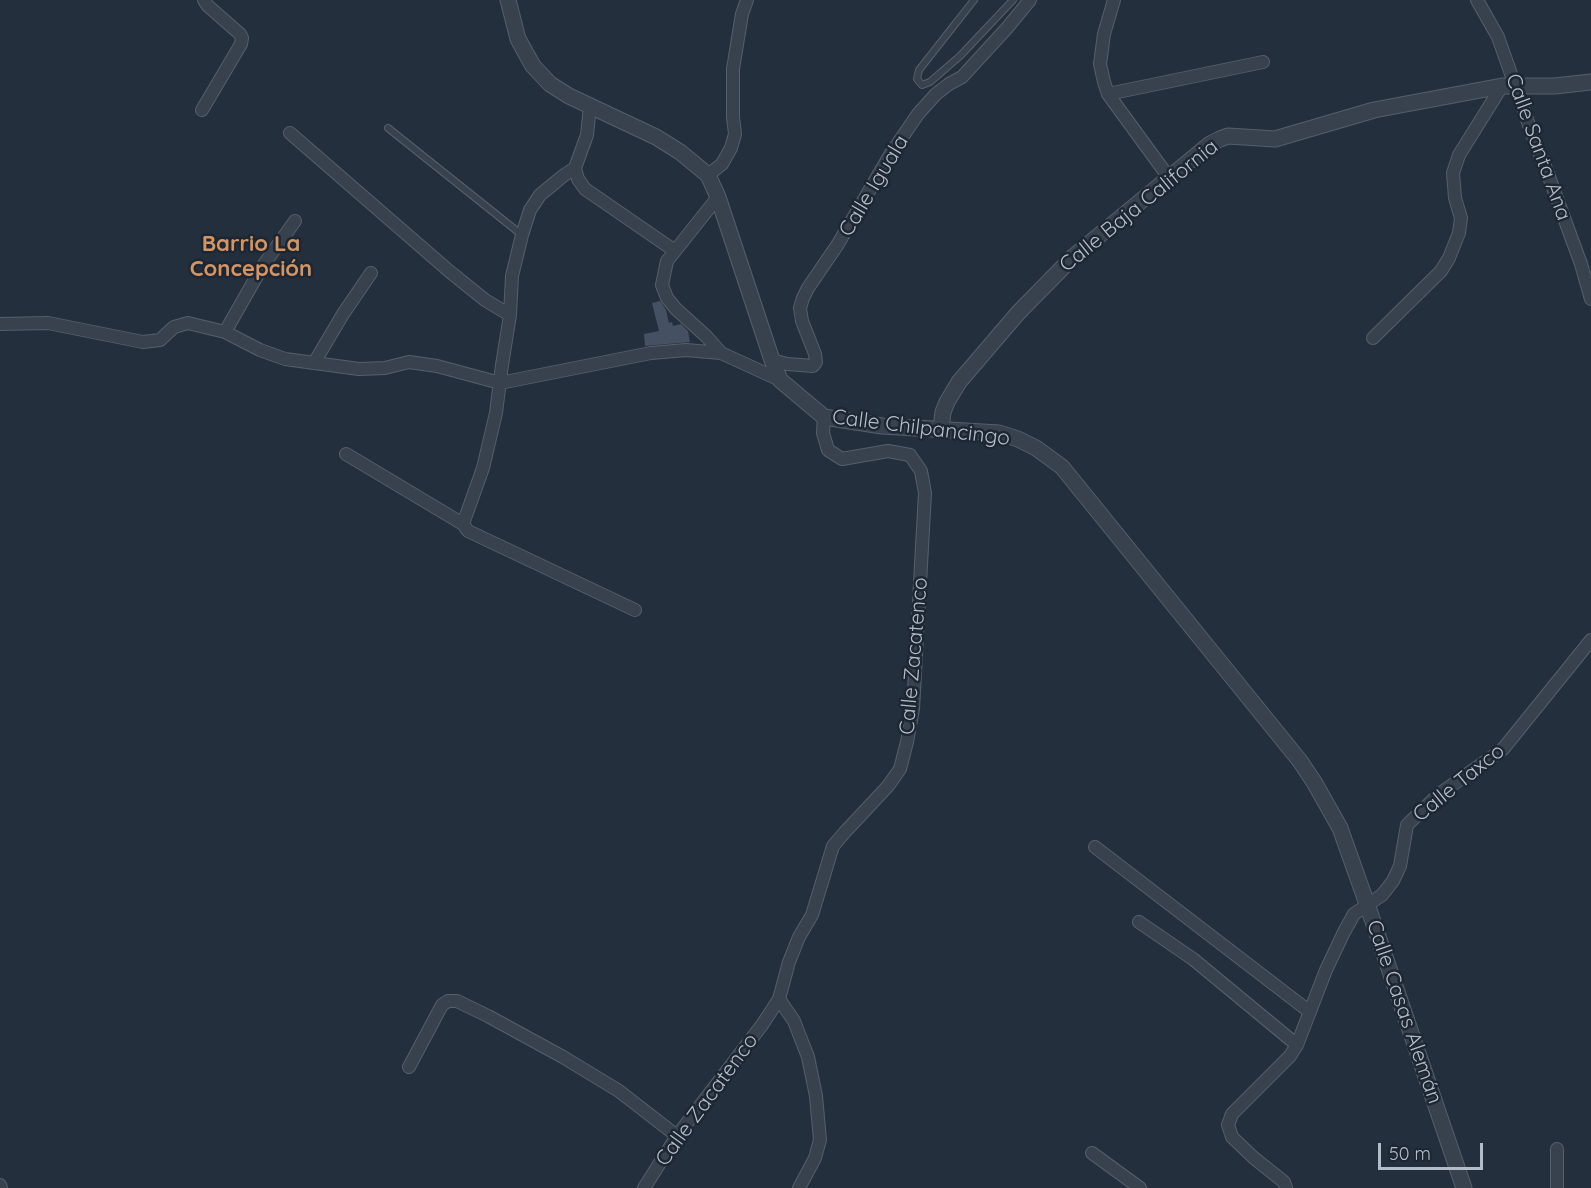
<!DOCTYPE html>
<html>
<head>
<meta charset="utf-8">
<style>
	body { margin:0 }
	#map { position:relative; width:1591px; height:1188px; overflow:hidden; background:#242f3e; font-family:Quicksand,sans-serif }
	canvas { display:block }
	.scale { position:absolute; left:1378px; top:1143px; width:105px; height:27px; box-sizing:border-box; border:3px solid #b4bcc9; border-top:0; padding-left:8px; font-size:18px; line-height:21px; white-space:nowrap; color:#b4bcc9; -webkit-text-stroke:4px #1d2633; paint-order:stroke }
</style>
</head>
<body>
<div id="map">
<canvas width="1591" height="1188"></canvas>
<div class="scale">50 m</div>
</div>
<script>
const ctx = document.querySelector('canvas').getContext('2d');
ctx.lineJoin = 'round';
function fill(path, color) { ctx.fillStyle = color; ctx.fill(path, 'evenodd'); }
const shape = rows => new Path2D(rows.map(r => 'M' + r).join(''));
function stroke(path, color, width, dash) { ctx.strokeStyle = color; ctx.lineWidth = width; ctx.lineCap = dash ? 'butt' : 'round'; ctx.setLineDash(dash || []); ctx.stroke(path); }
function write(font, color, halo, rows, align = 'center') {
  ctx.font = font + ' Quicksand,sans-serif'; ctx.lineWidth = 5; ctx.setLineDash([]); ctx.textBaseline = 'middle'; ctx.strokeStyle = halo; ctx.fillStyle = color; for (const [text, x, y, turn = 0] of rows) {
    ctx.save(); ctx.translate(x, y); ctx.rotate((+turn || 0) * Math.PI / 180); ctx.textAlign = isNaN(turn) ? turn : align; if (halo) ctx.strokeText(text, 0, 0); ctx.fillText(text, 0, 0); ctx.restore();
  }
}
const building = shape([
	[660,301,666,310,669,323,672,322,673,326,681,324,688,331,690,342,645,346,644,334,659,331,652,303]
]);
const service = shape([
	[974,0,919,70,917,79,922,85,930,82,960,56,1013,0],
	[388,128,522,235]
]);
const minor = shape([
	[1114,0,1104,34,1100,64,1104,82,1108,94,1170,179],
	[1477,0,1498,37,1535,142,1548,174,1581,264,1591,299],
	[1108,94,1263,62],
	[590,106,587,135,575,168,563,176,540,195,530,210,522,235,512,276,510,315,502,365,496,413,483,468,463,524,468,531,635,610],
	[202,110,241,44,242,38,240,34,208,6,204,0],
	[290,133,449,271,485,300,510,315],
	[575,168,578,179,585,189,675,251],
	[708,175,722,164,731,148,735,134,733,117,733,69,742,14,747,0],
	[718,197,667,261,662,285,667,298,676,309,707,337,721,353,780,380],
	[0,324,48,323,143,342,160,340,174,327,188,323,225,332,260,350,285,359,359,369,385,368,409,362,437,366,500,383,651,353,686,350,721,353],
	[225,332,262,267,295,221],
	[1373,338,1441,271,1449,258,1459,233,1461,218,1455,198,1453,173,1459,155,1502,86],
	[772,360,787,364,813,366,816,362,815,354,802,321,800,308,803,298,808,288,838,244,890,155,918,114,936,94,949,84,962,77,1007,28,1030,0],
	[314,363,343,314,371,273],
	[346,454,463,524],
	[1095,847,1310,1012],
	[1139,922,1193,959,1297,1045],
	[779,999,794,1021,808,1057,816,1096,820,1140,815,1158,799,1188],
	[409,1067,442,1005,448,1001,457,1001,488,1016,563,1057,619,1091,677,1136],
	[1092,1153,1140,1188],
	[0,1185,1,1188],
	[644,1188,677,1136,762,1025,779,999,789,962,799,937,812,915,833,846,845,832,888,786,900,769,907,742,913,709,925,493,921,471,910,455,888,451,842,459,828,450,823,433,824,417],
	[1286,1188,1284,1182,1254,1158,1232,1137,1228,1125,1232,1114,1290,1056,1297,1045,1326,970,1344,932,1354,914,1382,895,1393,881,1400,866,1407,825,1438,795,1503,749,1591,640],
	[1557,1188,1557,1149]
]);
const tertiary = shape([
	[508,0,518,39,533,66,550,84,569,96,656,137,680,152,708,175,718,197,772,360,780,380,824,417,882,426,999,433,1018,439,1036,448,1062,467,1300,761,1314,782,1340,828,1367,904,1464,1188],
	[941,429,943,412,947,402,959,382,1018,313,1073,257,1210,144,1220,139,1228,136,1275,139,1374,110,1502,86,1555,86,1591,82]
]);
const streetNames = [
	["Calle Santa Ana",1538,147,70],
	["Calle Iguala",874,186,-59],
	["Calle Baja California",1139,206,-39],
	["Calle Chilpancingo",921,428,7],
	["Calle Zacatenco",914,656,-85],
	["Calle Taxco",1459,783,-39],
	["Calle Casas Alemán",1404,1012,71],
	["Calle Zacatenco",707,1100,-54]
];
const neighbourhoodNames = [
	["Barrio La",251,244],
	["Concepción",251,269]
];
fill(building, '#455162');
stroke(service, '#565f6c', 8);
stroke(minor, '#565f6c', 14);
stroke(tertiary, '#565f6c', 17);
stroke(service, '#38414e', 6);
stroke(minor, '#38414e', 12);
stroke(tertiary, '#38414e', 15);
write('21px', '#b4bcc9', '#1d2633', streetNames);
write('bold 22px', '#d59563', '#1d2633', neighbourhoodNames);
</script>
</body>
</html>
